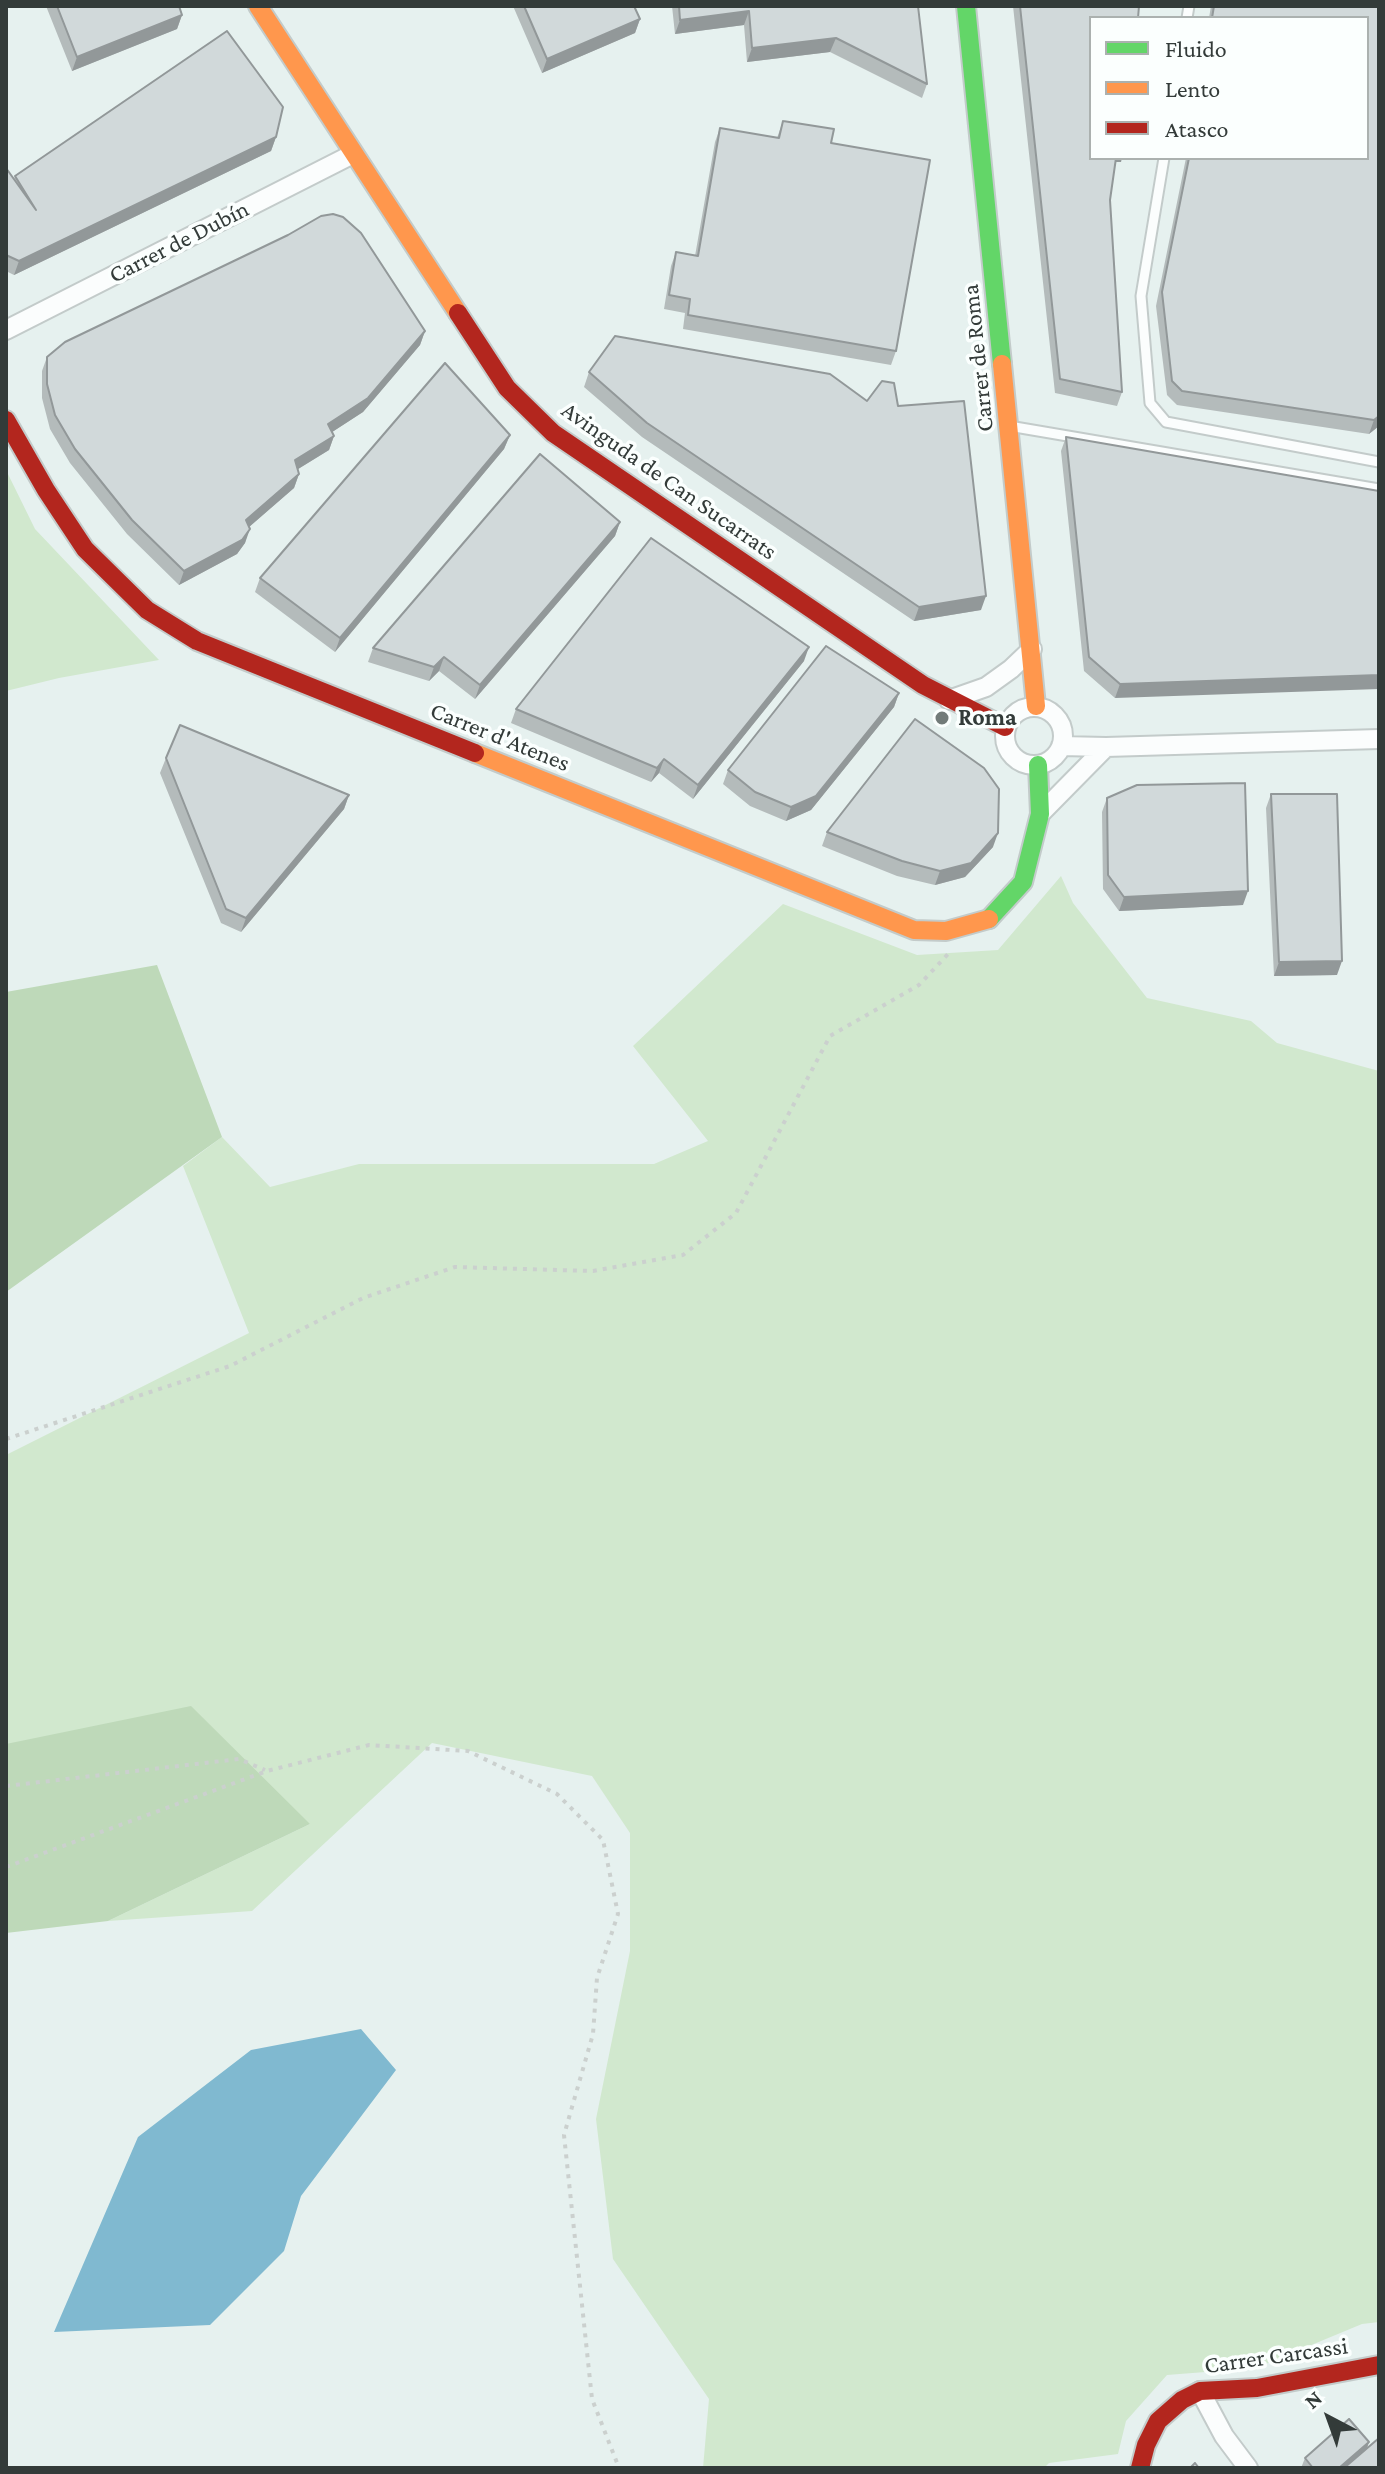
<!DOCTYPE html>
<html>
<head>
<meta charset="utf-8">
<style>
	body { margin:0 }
	#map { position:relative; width:1385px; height:2474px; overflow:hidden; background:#e6f1ef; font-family:"Crimson Pro",serif }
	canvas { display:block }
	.frame { position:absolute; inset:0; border:8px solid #333b39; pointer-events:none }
	.legend { position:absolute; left:1089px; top:16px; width:280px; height:144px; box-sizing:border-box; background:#fbfffe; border:2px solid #abb1af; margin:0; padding:10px 14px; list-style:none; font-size:24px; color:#333b39 }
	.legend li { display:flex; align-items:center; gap:16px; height:40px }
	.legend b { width:40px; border:2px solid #abb1af }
	.north { position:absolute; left:1289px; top:2378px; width:80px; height:80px; -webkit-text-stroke:6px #fbfffe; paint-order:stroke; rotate:319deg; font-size:22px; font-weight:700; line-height:32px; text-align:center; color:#333b39 }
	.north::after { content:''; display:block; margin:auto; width:28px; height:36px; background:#333b39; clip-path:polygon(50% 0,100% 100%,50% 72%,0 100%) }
</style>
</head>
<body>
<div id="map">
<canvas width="1385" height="2474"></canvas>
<div class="frame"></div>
<ul class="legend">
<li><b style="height:10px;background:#63d668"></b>Fluido</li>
<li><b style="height:10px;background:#ff974d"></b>Lento</li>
<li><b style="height:10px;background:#b3261e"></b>Atasco</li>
</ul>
<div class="north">N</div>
</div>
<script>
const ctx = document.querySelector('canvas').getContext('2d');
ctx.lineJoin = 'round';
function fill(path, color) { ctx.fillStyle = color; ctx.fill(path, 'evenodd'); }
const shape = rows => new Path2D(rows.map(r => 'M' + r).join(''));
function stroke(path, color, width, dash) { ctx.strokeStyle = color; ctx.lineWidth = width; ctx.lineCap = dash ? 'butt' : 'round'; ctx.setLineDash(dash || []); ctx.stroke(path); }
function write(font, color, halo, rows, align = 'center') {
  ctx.font = font + ' "Crimson Pro",serif'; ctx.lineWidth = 7; ctx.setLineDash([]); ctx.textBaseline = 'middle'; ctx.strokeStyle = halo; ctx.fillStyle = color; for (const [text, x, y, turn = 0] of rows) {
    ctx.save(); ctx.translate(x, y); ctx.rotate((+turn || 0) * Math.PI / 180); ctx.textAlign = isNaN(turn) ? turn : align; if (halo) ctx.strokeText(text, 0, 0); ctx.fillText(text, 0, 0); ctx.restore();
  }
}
const green = shape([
	[6,470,35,529,159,660,59,678,6,691],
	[1061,876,1073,903,1147,998,1251,1021,1277,1043,1379,1071,1379,2322,1362,2324,1256,2368,1167,2375,1126,2421,1118,2454,1049,2463,1044,2468,703,2468,709,2399,613,2259,596,2119,630,1951,630,1833,592,1776,432,1743,252,1911,108,1921,310,1824,6,1744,6,1455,249,1333,183,1166,222,1137,270,1187,359,1164,654,1164,708,1141,633,1046,783,904,917,955,998,950]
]);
const forest = shape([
	[157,965,222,1137,6,1292,6,992],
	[191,1706,310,1824,108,1921,6,1933,6,1744]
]);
const water = shape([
	[361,2029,396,2070,301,2196,284,2251,210,2325,54,2332,138,2137,251,2050]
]);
const path = shape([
	[6,1439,230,1366,363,1298,455,1267,593,1271,683,1255,736,1213,830,1036,919,985,950,952],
	[6,1786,239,1759,265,1770],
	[6,1867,267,1771,369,1745,468,1751,557,1794,603,1840,618,1914,597,1978,593,2034,564,2135,592,2399,619,2468]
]);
const lane = shape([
	[1187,18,1189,6],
	[1164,158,1141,296,1150,403,1166,422,1379,462],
	[1009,426,1379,489]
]);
const street = shape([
	[6,330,353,154],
	[949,700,986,687,1011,669,1032,649],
	'1005 736a29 29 0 1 1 58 0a29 29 0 1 1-58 0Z',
	[1061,746,1106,747,1379,739],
	[1040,814,1106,747],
	[1200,2391,1224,2436,1248,2468]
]);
const fast = shape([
	[966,6,1002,364],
	[989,919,1023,882,1040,814,1038,765]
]);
const slow = shape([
	[258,6,458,313],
	[1002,364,1036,706],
	[475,753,914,930,946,931,989,919]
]);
const jam = shape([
	[458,313,507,388,553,433,923,685,1005,727],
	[6,420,46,490,85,549,147,610,197,641,475,753],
	[1140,2468,1146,2445,1158,2421,1182,2400,1200,2391,1257,2388,1379,2365]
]);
const wall = shape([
	[46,6,179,6,182,15,177,29,72,71],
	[513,6,634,6,640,19,635,33,542,73],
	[672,6,918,6,927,84,922,98,830,52,747,62,744,25,675,34],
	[1013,6,1139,6,1091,18,1121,162,1115,162,1110,200,1122,392,1117,406,1055,393],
	[1211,6,1379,6,1379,426,1369,434,1177,405,1167,395,1156,306,1186,158,1367,158,1367,18,1209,18],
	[783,121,831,143,896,351,891,365,683,329,685,313,664,309,671,266,676,252,695,256,715,142,720,128,777,138],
	[276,137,271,151,14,275,6,271,6,168,14,179,15,176],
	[425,331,420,345,363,412,332,432,334,436,329,450,298,469,299,474,294,488,249,527,245,543,237,554,179,585,127,534,70,463,50,429,42,398,42,371,47,357],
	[589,372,867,401,898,406,981,610,914,621,642,437,584,387],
	[510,435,504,449,335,652,255,592,260,578],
	[1066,437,1379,491,1115,698,1084,671,1061,451],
	[620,522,615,536,475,699,439,671,429,681,368,662,373,648],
	[804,661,693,799,659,773,651,782,511,723,516,709],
	[899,693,894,707,811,810,786,821,750,806,723,784,728,770],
	[166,758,349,795,344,809,241,932,221,923,160,773],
	[1271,794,1337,975,1274,976,1266,808],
	[1107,798,1243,905,1119,911,1103,889,1102,812],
	[827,832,993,847,965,877,935,885,897,876,822,846],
	[1369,2442,1367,2449,1379,2468,1301,2468,1305,2458]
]);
const shadedWall = shape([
	[749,11,744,25,675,34,680,20],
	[182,15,177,29,72,71,77,57],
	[640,19,635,33,542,73,547,59],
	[836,38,830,52,747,62,752,48],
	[276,137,271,151,14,275,19,261],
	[1113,158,1122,158,1121,162,1112,162],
	[425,331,420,345,363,412,323,438,328,424],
	[1379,416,1379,426,1369,434,1374,420],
	[510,435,504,449,335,652,340,638],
	[334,436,329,450,290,474,295,460],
	[299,474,294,488,241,534,246,520],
	[620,522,615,536,475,699,480,685],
	[250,529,245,543,237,554,179,585,184,571],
	[986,596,981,610,914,621,919,607],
	[809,647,804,661,693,799,698,785],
	[444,657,439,671,429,681,434,667],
	[1379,675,1379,689,1115,698,1120,684],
	[899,693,894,707,811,810,786,821,791,807],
	[664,759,659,773,651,782,657,768],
	[349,795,344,809,241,932,246,918],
	[998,833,993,847,965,877,935,885,940,871],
	[1248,891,1243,905,1119,911,1124,897],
	[1342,961,1337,975,1274,976,1279,962],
	[1369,2442,1364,2456,1350,2468,1339,2468]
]);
const building = shape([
	[57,6,179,6,182,15,77,57,57,6],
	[524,6,634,6,640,19,547,59,524,6],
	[679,6,918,6,927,84,836,38,752,48,749,11,680,20,679,6],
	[1020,6,1139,6,1138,18,1091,18,1091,158,1116,158,1110,200,1122,392,1060,379,1020,6],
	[1214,6,1379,6,1379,416,1374,420,1182,391,1172,381,1162,292,1189,158,1367,158,1367,18,1212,18,1214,6],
	[227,31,283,107,276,137,19,261,6,255,6,168,36,210,15,176,227,31],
	[783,121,834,129,831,143,930,160,896,351,688,315,690,299,669,295,676,252,698,256,720,128,779,138,783,121],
	[333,214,343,217,361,233,425,331,368,398,328,424,334,436,295,460,299,474,246,520,250,529,242,540,184,571,132,520,75,449,55,415,47,384,47,357,65,342,288,235,321,216,333,214],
	[615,336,830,374,867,401,882,381,894,383,898,406,964,401,986,596,919,607,647,423,589,372,615,336],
	[445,363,510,435,340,638,260,578,445,363],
	[1066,437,1379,491,1379,675,1120,684,1089,657,1066,437],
	[540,454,620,522,480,685,444,657,434,667,373,648,540,454],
	[651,538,809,647,698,785,664,759,657,768,516,709,651,538],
	[826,646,899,693,816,796,791,807,755,792,728,770,826,646],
	[915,719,984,768,999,789,998,833,971,863,940,871,902,861,827,832,915,719],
	[180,725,349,795,246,918,226,909,166,758,180,725],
	[1245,783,1248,891,1124,897,1108,875,1107,798,1137,785,1245,783],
	[1271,794,1337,794,1342,961,1279,962,1271,794],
	[1349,2419,1369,2442,1339,2468,1313,2468,1305,2458,1349,2419],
	[1379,2438,1379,2468,1344,2468,1379,2438],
	[1195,2463,1199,2468,1190,2468,1195,2463]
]);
const markers = [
	[942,718,8,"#727b79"]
];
const streetNames = [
	["Carrer de Dubín",179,242,-27],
	["Carrer de Roma",978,358,-96],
	["Avinguda de Can Sucarrats",669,481,35],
	["Carrer d'Atenes",500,737,22],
	["Carrer Carcassi",1276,2356,-8]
];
const poiNames = [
	["Roma",958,718]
];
fill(green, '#d1e8ce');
fill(forest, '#bed9b9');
fill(water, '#80b9d0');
stroke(lane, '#c3cbca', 13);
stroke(street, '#c3cbca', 22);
stroke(fast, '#c3cbca', 22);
stroke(slow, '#c3cbca', 22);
stroke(jam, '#c3cbca', 22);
stroke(path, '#cbd0ce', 4, [4, 6]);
stroke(lane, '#fbfdfd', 9);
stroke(street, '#fbfdfd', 18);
stroke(fast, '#63d668', 18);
stroke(slow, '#ff974d', 18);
stroke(jam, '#b3261e', 18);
fill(wall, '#b4bbbb');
fill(shadedWall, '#929899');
fill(building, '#d1d9da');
stroke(building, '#929899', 2);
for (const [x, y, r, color] of markers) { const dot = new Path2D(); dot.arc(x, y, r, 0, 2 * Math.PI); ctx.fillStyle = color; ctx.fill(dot); stroke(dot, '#fbfffe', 3); }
write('24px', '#333b39', '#fbfffe', streetNames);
write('bold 24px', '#333b39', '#fbfffe', poiNames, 'left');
</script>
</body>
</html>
